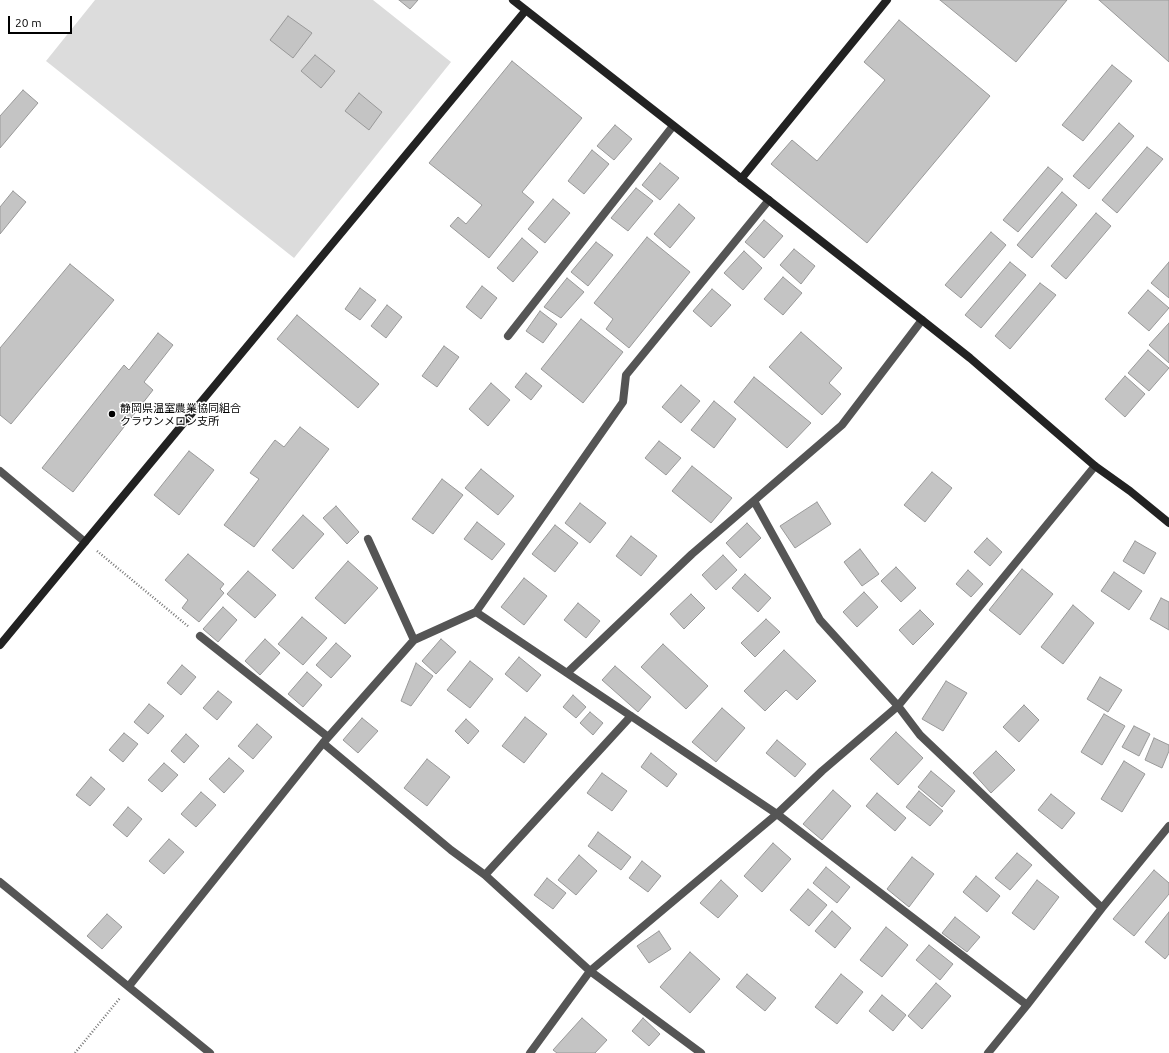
<!DOCTYPE html>
<html>
<head>
<meta charset="utf-8">
<style>
	body { margin:0 }
	#map { position:relative; width:1169px; height:1053px; overflow:hidden; background:#fff; font-family:Ubuntu,sans-serif }
	canvas { display:block }
	.scale { position:absolute; left:8px; top:16px; width:64px; height:18px; box-sizing:border-box; border:2px solid #000; border-top:0; padding-left:5px; font-size:12px; line-height:14px; white-space:nowrap; color:#000; -webkit-text-stroke:3px #fff; paint-order:stroke }
</style>
</head>
<body>
<div id="map">
<canvas width="1169" height="1053"></canvas>
<div class="scale">20 m</div>
</div>
<script>
const ctx = document.querySelector('canvas').getContext('2d');
ctx.lineJoin = 'round';
function fill(path, color) { ctx.fillStyle = color; ctx.fill(path, 'evenodd'); }
const shape = rows => new Path2D(rows.map(r => 'M' + r).join(''));
function stroke(path, color, width, dash) { ctx.strokeStyle = color; ctx.lineWidth = width; ctx.lineCap = dash ? 'butt' : 'round'; ctx.setLineDash(dash || []); ctx.stroke(path); }
function write(font, color, halo, rows, align = 'center') {
  ctx.font = font + ' Ubuntu,"Noto Sans JP",sans-serif'; ctx.lineWidth = 3; ctx.setLineDash([]); ctx.textBaseline = 'middle'; ctx.strokeStyle = halo; ctx.fillStyle = color; for (const [text, x, y, turn = 0] of rows) {
    ctx.save(); ctx.translate(x, y); ctx.rotate((+turn || 0) * Math.PI / 180); ctx.textAlign = isNaN(turn) ? turn : align; if (halo) ctx.strokeText(text, 0, 0); ctx.fillText(text, 0, 0); ctx.restore();
  }
}
const green = shape([
	[95,0,373,0,451,62,294,258,46,61]
]);
const building = shape([
	[399,0,418,0,410,9,399,0],
	[940,0,1067,0,1016,62,940,0],
	[1099,0,1169,0,1169,62,1099,0],
	[288,16,312,33,293,58,270,40,288,16],
	[899,20,990,96,867,243,771,164,792,140,817,161,885,80,864,62,899,20],
	[315,55,335,71,321,88,301,71,315,55],
	[512,61,582,118,522,192,534,202,489,258,450,226,458,217,466,224,482,205,429,163,512,61],
	[1112,65,1132,81,1083,141,1062,125,1112,65],
	[23,90,38,103,0,148,0,116,23,90],
	[359,93,382,112,369,130,345,111,359,93],
	[1119,123,1134,136,1089,189,1073,176,1119,123],
	[615,125,632,139,614,160,597,146,615,125],
	[1147,147,1163,159,1117,213,1102,200,1147,147],
	[592,150,609,164,584,194,568,181,592,150],
	[660,163,679,178,660,200,642,185,660,163],
	[1048,167,1063,179,1018,232,1003,220,1048,167],
	[636,188,653,201,628,231,611,218,636,188],
	[13,191,26,202,0,234,0,207,13,191],
	[1062,192,1077,205,1032,258,1017,245,1062,192],
	[553,199,570,213,545,243,528,229,553,199],
	[679,204,695,218,670,248,654,234,679,204],
	[1096,213,1111,226,1066,279,1051,266,1096,213],
	[764,220,783,236,764,258,745,242,764,220],
	[991,232,1006,245,961,298,945,285,991,232],
	[647,237,690,272,629,348,606,329,613,319,594,303,647,237],
	[522,238,538,252,513,282,497,268,522,238],
	[596,242,613,255,588,286,571,272,596,242],
	[794,249,815,266,801,284,780,265,794,249],
	[744,251,762,268,743,290,724,273,744,251],
	[1010,262,1026,275,981,328,965,315,1010,262],
	[1169,262,1169,298,1151,283,1169,262],
	[70,264,114,300,11,424,0,415,0,348,70,264],
	[783,277,802,293,783,315,764,299,783,277],
	[567,278,584,292,561,318,544,307,567,278],
	[1040,283,1056,295,1010,349,995,336,1040,283],
	[482,286,497,298,481,319,466,307,482,286],
	[360,288,376,300,360,320,345,309,360,288],
	[712,289,731,305,711,327,693,311,712,289],
	[1148,290,1169,308,1149,331,1128,313,1148,290],
	[387,305,402,317,386,338,371,326,387,305],
	[540,311,557,324,543,343,526,331,540,311],
	[297,315,379,384,358,408,277,339,297,315],
	[581,319,623,352,583,403,541,369,581,319],
	[1169,323,1169,363,1149,345,1169,323],
	[801,332,842,368,829,383,841,394,822,415,769,367,801,332],
	[158,333,173,345,144,382,153,390,73,492,42,468,124,365,129,370,158,333],
	[444,346,459,357,437,387,422,376,444,346],
	[1148,350,1169,368,1149,391,1128,373,1148,350],
	[526,373,542,386,531,400,515,387,526,373],
	[1125,376,1145,394,1125,417,1105,399,1125,376],
	[754,377,811,423,787,448,734,402,754,377],
	[491,383,510,400,488,426,469,409,491,383],
	[681,385,700,401,681,423,662,407,681,385],
	[714,401,736,419,714,448,691,430,714,401],
	[300,427,329,449,254,547,224,525,259,479,250,473,275,440,284,447,300,427],
	[659,441,681,458,666,475,645,458,659,441],
	[189,451,214,470,179,515,154,495,189,451],
	[692,466,732,498,711,523,672,491,692,466],
	[481,469,514,496,498,515,465,488,481,469],
	[932,472,952,488,925,522,904,505,932,472],
	[442,479,463,495,433,534,412,519,442,479],
	[817,502,831,524,795,548,780,526,817,502],
	[580,503,606,523,590,543,565,523,580,503],
	[336,506,359,532,347,544,323,518,336,506],
	[303,515,324,534,293,569,272,550,303,515],
	[477,522,505,544,492,560,464,539,477,522],
	[747,523,761,538,740,558,726,543,747,523],
	[555,525,578,543,555,572,532,554,555,525],
	[631,536,657,556,641,576,616,556,631,536],
	[987,538,1002,552,990,566,974,552,987,538],
	[1135,541,1156,553,1144,574,1123,561,1135,541],
	[860,549,879,574,862,586,844,562,860,549],
	[188,554,224,584,220,589,224,593,199,622,182,608,188,600,165,580,188,554],
	[723,555,737,570,716,590,702,575,723,555],
	[348,561,378,588,345,624,315,598,348,561],
	[896,567,916,588,901,602,881,581,896,567],
	[1022,569,1053,594,1020,635,989,610,1022,569],
	[968,570,983,584,971,597,956,584,968,570],
	[248,571,276,595,255,618,227,594,248,571],
	[1114,572,1142,591,1129,610,1101,591,1114,572],
	[745,574,771,598,758,612,732,588,745,574],
	[524,578,547,596,524,625,501,607,524,578],
	[864,592,878,607,857,627,843,612,864,592],
	[691,594,705,608,684,629,670,614,691,594],
	[1161,598,1169,602,1169,630,1150,619,1161,598],
	[578,603,600,621,586,638,564,620,578,603],
	[1073,605,1094,623,1063,664,1041,647,1073,605],
	[223,607,237,620,218,642,203,629,223,607],
	[920,610,934,624,913,645,899,630,920,610],
	[302,617,327,638,303,665,278,644,302,617],
	[766,619,780,632,755,657,741,643,766,619],
	[265,639,280,653,260,675,245,661,265,639],
	[441,639,456,652,436,674,422,661,441,639],
	[336,643,351,656,331,678,316,665,336,643],
	[663,644,708,686,686,709,641,667,663,644],
	[784,650,816,681,797,700,786,690,765,711,744,691,784,650],
	[519,657,541,675,527,692,505,674,519,657],
	[470,661,493,679,470,708,447,690,470,661],
	[416,663,433,676,411,706,401,701,416,663],
	[182,665,196,677,181,695,167,683,182,665],
	[615,666,651,697,638,712,602,680,615,666],
	[307,672,322,685,303,707,288,694,307,672],
	[1100,677,1122,690,1108,712,1087,699,1100,677],
	[946,681,967,693,943,731,922,719,946,681],
	[218,691,232,702,217,720,203,708,218,691],
	[573,695,586,707,576,718,563,707,573,695],
	[149,704,164,716,148,734,134,722,149,704],
	[1024,705,1039,720,1019,742,1003,727,1024,705],
	[722,708,745,728,716,762,692,742,722,708],
	[590,712,603,723,593,735,580,723,590,712],
	[1104,714,1125,726,1102,765,1081,752,1104,714],
	[525,717,547,734,524,763,502,746,525,717],
	[362,718,378,731,358,753,343,740,362,718],
	[466,719,479,731,468,744,455,731,466,719],
	[257,724,272,737,253,759,238,746,257,724],
	[1134,726,1150,734,1139,756,1122,747,1134,726],
	[896,732,923,758,898,785,870,759,896,732],
	[124,733,138,744,123,762,109,750,124,733],
	[186,734,199,746,184,763,171,751,186,734],
	[1154,738,1169,745,1169,751,1162,768,1145,760,1154,738],
	[777,740,806,764,795,777,766,753,777,740],
	[996,751,1015,770,991,793,973,773,996,751],
	[651,753,677,774,667,787,641,767,651,753],
	[229,758,244,771,224,793,209,779,229,758],
	[427,759,450,777,427,806,404,788,427,759],
	[1124,761,1145,774,1122,812,1101,799,1124,761],
	[164,763,178,775,162,792,148,780,164,763],
	[931,771,955,791,942,807,918,787,931,771],
	[602,773,627,791,612,811,587,793,602,773],
	[91,777,105,789,90,806,76,795,91,777],
	[833,790,851,806,822,840,803,824,833,790],
	[919,791,943,811,930,826,906,807,919,791],
	[201,792,216,805,196,827,181,814,201,792],
	[877,793,906,818,895,831,866,806,877,793],
	[1051,794,1075,813,1062,829,1038,810,1051,794],
	[128,807,142,819,127,837,113,825,128,807],
	[598,832,631,857,621,870,588,846,598,832],
	[169,839,184,852,164,874,149,861,169,839],
	[773,843,791,859,762,892,744,876,773,843],
	[1017,853,1032,865,1010,890,995,878,1017,853],
	[579,855,597,871,576,895,558,880,579,855],
	[912,857,934,874,909,907,887,889,912,857],
	[642,861,661,876,648,892,629,878,642,861],
	[826,867,850,887,837,903,813,883,826,867],
	[1154,870,1169,883,1169,894,1134,936,1113,919,1154,870],
	[976,876,1000,896,987,912,963,892,976,876],
	[547,878,566,893,553,909,534,895,547,878],
	[721,880,738,896,718,918,700,903,721,880],
	[1037,880,1059,897,1034,930,1012,913,1037,880],
	[808,889,827,905,809,926,790,910,808,889],
	[832,911,851,928,835,948,815,931,832,911],
	[1169,912,1169,954,1165,959,1145,942,1169,912],
	[107,914,122,927,102,949,87,936,107,914],
	[955,917,980,937,967,952,942,933,955,917],
	[886,927,908,945,882,977,860,960,886,927],
	[659,931,671,949,649,963,637,946,659,931],
	[929,945,953,964,940,980,916,960,929,945],
	[690,952,720,979,690,1013,660,987,690,952],
	[747,974,776,998,765,1011,736,987,747,974],
	[841,974,863,992,837,1024,815,1007,841,974],
	[936,983,951,996,922,1029,908,1016,936,983],
	[882,995,906,1015,893,1031,869,1011,882,995],
	[582,1018,607,1040,595,1053,557,1053,553,1050,582,1018],
	[643,1018,660,1034,649,1046,632,1031,643,1018]
]);
const path = shape([
	[97,551,189,627],
	[75,1053,120,998]
]);
const street = shape([
	[508,336,673,126],
	[0,471,85,542],
	[754,501,820,620,898,706,920,735,1102,908],
	[368,539,414,640],
	[476,612,777,814,1027,1005],
	[200,636,328,737],
	[567,673,692,554,842,425,922,320],
	[323,743,451,850,485,875,590,971,701,1053],
	[485,875,631,716],
	[0,882,210,1053],
	[129,986,323,743,414,640,476,612,623,402,626,375,769,200],
	[530,1053,590,971,777,814,822,771,898,706,1095,466],
	[988,1053,1027,1005,1102,908,1169,826]
]);
const secondary = shape([
	[513,0,922,320,970,358,1095,466,1130,491,1169,523],
	[741,179,887,0],
	[0,645,85,542,526,10]
]);
const markers = [
	[112,414,4,"#000"]
];
const poiNames = [
	["静岡県温室農業協同組合",120,408],
	["クラウンメロン支所",120,421]
];
fill(green, '#dcdcdc');
fill(building, '#c4c4c4');
stroke(building, '#999', 1);
stroke(path, '#777', 2.5, [1, 2]);
stroke(street, '#555', 8);
stroke(secondary, '#222', 8);
for (const [x, y, r, color] of markers) { const dot = new Path2D(); dot.arc(x, y, r, 0, 2 * Math.PI); ctx.fillStyle = color; ctx.fill(dot); stroke(dot, '#fff', 1.5); }
write('11px', '#000', '#fff', poiNames, 'left');
</script>
</body>
</html>
